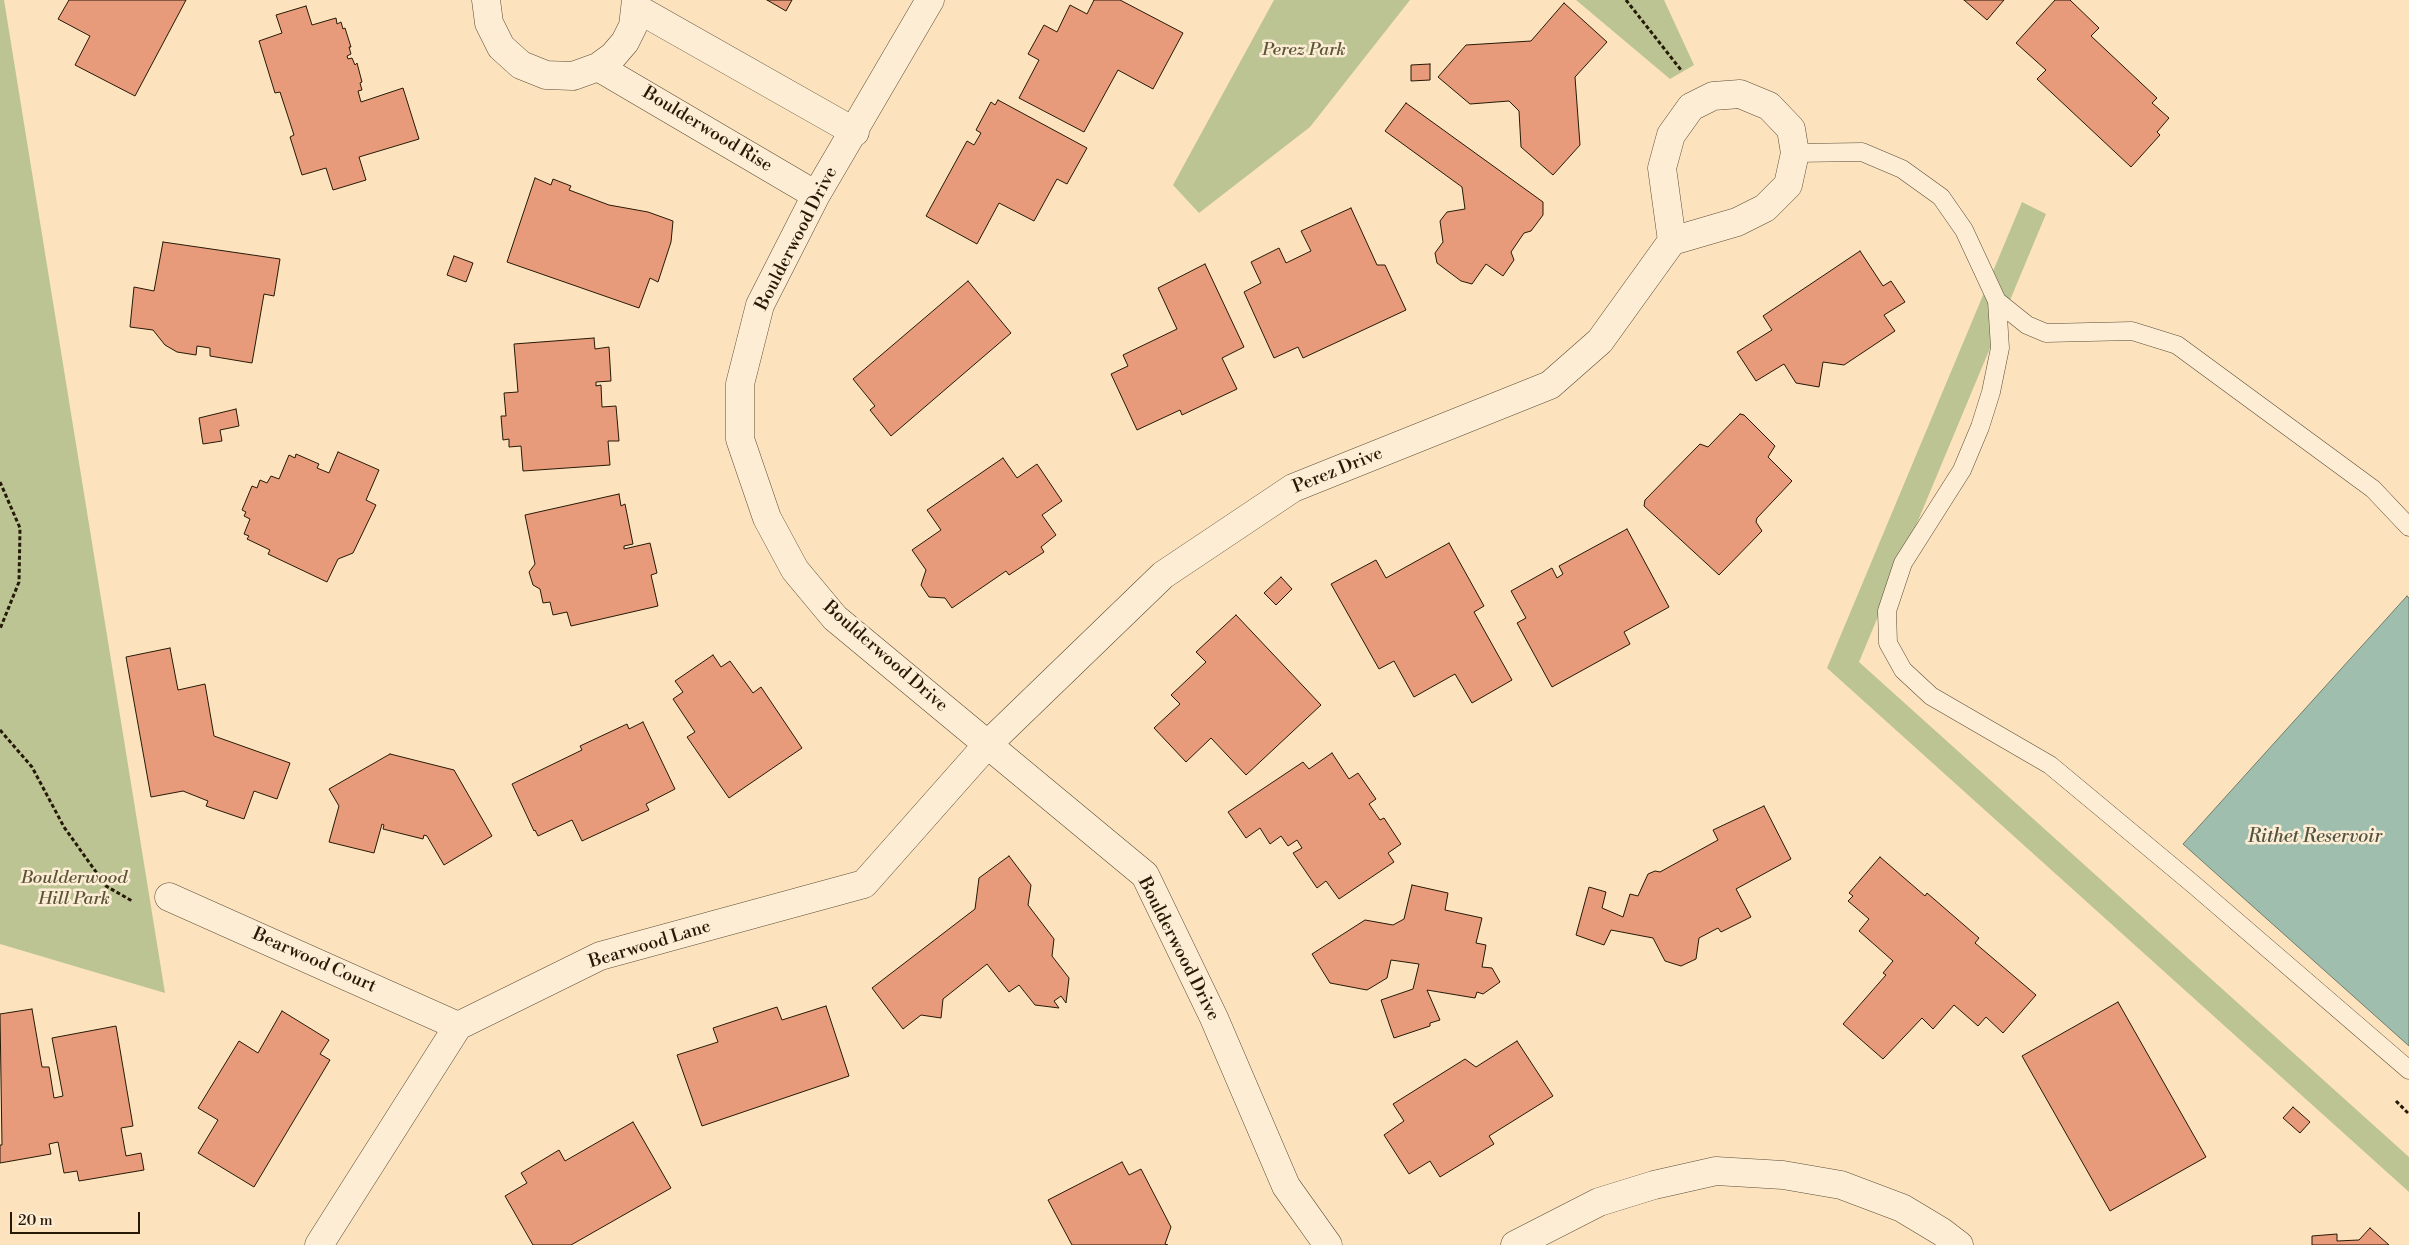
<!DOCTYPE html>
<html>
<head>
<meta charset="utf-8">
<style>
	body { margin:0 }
	#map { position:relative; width:2409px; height:1245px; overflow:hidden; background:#fce3be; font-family:"Libre Bodoni",serif }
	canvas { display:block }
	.scale { position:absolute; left:10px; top:1212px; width:130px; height:22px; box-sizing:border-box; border:2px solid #261906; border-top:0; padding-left:6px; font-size:15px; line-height:18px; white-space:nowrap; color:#261906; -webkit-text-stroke:4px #fdedd5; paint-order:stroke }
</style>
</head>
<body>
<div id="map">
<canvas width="2409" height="1245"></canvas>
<div class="scale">20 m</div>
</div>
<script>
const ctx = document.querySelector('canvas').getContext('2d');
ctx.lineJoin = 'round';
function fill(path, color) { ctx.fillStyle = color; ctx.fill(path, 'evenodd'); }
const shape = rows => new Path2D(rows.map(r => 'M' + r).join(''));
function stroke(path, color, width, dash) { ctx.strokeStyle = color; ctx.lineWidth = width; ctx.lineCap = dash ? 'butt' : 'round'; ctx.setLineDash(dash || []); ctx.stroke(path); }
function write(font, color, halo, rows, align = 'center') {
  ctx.font = font + ' "Libre Bodoni",serif'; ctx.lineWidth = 5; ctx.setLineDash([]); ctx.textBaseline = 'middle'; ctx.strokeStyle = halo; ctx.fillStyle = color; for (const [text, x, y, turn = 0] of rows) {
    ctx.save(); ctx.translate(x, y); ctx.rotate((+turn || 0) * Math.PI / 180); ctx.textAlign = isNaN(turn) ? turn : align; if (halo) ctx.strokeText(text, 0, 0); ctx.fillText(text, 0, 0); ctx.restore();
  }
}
const green = shape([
	[0,0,4,0,165,993,0,944],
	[1274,0,1410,0,1310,127,1199,213,1173,185],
	[1576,0,1664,0,1694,65,1670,79],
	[2022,202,2046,214,1859,662,2409,1157,2409,1192,1827,668]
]);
const water = shape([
	[2407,596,2409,598,2409,1046,2183,844,2407,596]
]);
const building = shape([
	[69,0,186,0,135,96,75,65,90,36,58,19,69,0],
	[767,0,792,0,786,11,767,0],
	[1094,0,1120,0,1183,33,1153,89,1118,70,1084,132,1019,98,1039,60,1028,54,1044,25,1057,32,1070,5,1087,14,1094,0],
	[1964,0,2004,0,1987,20,1964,0],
	[2055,0,2070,0,2099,28,2091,36,2157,98,2152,103,2169,118,2157,132,2160,135,2131,167,2037,79,2046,70,2016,43,2055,0],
	[1564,3,1607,42,1575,77,1580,145,1553,175,1521,147,1519,111,1509,101,1470,104,1438,77,1466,45,1531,41,1564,3],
	[306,6,312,25,336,18,337,24,341,22,343,29,345,28,351,47,349,47,351,54,347,56,348,59,352,58,355,65,357,63,362,82,360,83,362,90,358,91,361,102,403,88,419,139,359,157,366,180,333,190,326,168,302,175,290,137,294,135,280,92,275,93,259,41,282,33,276,15,306,6],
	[1430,64,1430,80,1411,81,1411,65,1430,64],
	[998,100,1087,148,1067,184,1057,179,1034,221,999,203,977,244,926,216,967,141,974,145,981,133,976,130,991,102,995,105,998,100],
	[1406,103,1543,202,1543,215,1531,231,1524,233,1511,252,1514,260,1503,276,1486,264,1472,284,1461,281,1437,263,1435,253,1443,242,1440,221,1447,212,1465,209,1462,187,1385,131,1406,103],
	[535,178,551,185,553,179,571,186,569,190,609,205,648,212,673,221,671,242,658,282,650,278,639,308,507,262,535,178],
	[1351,208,1377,265,1385,265,1406,310,1303,358,1298,347,1274,358,1244,292,1261,283,1251,262,1279,248,1286,263,1311,251,1301,231,1351,208],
	[163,242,280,259,274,296,264,294,252,363,210,356,210,348,197,346,196,355,177,352,165,345,153,330,130,327,134,287,154,291,163,242],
	[1860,251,1883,286,1891,281,1905,302,1884,315,1895,331,1844,365,1823,362,1819,387,1796,383,1784,364,1756,381,1737,352,1772,330,1763,316,1860,251],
	[454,256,473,263,466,282,447,275,454,256],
	[1205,264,1244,347,1222,358,1237,389,1182,415,1180,410,1137,430,1111,374,1128,366,1123,355,1177,329,1158,288,1205,264],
	[968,281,1011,333,891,436,870,410,875,406,853,379,968,281],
	[594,338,595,349,609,347,611,381,596,382,596,386,601,385,602,407,616,406,619,441,608,441,610,465,523,471,521,446,509,447,509,439,503,440,501,416,506,416,504,393,518,392,514,344,594,338],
	[236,409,239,426,220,430,222,441,203,444,199,418,236,409],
	[1740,414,1744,415,1775,446,1768,457,1792,481,1757,518,1756,522,1762,531,1719,575,1644,506,1645,500,1700,444,1708,447,1740,414],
	[338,452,379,470,366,500,376,505,353,553,338,559,327,582,268,554,270,550,247,539,249,536,244,534,250,519,244,516,246,512,242,510,252,486,257,488,260,480,267,483,271,476,279,479,289,455,295,458,296,454,319,464,317,468,329,473,338,452],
	[1003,458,1017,478,1037,464,1062,501,1042,515,1056,535,1041,547,1044,552,1009,575,1006,571,952,608,945,598,929,597,921,585,926,570,912,550,941,530,927,510,1003,458],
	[619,494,621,506,625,504,633,544,624,546,624,549,650,543,657,573,651,575,658,606,571,626,567,612,553,615,550,602,543,603,540,589,533,585,529,572,535,564,525,515,619,494],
	[1627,529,1669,607,1624,632,1630,644,1552,687,1517,623,1526,618,1511,591,1552,568,1557,578,1563,574,1559,566,1627,529],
	[1449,543,1484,606,1474,612,1512,680,1472,703,1455,674,1414,697,1394,661,1379,669,1331,584,1376,560,1386,578,1449,543],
	[1281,577,1292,589,1276,605,1264,593,1281,577],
	[1236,615,1321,705,1246,775,1211,738,1186,762,1154,728,1180,704,1171,695,1206,662,1196,652,1236,615],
	[170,648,178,690,205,684,214,736,290,763,277,799,254,791,244,819,206,806,208,801,183,791,151,797,126,657,170,648],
	[713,655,721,667,730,661,753,693,761,687,802,748,729,798,687,737,695,732,673,699,683,692,675,681,713,655],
	[643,722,675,789,646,804,649,810,582,841,572,820,538,836,535,830,534,831,512,784,582,750,580,746,627,724,629,729,643,722],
	[1332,753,1349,779,1358,773,1376,799,1369,804,1380,820,1384,818,1401,844,1388,853,1394,862,1339,899,1326,881,1317,888,1293,853,1302,848,1297,840,1288,846,1281,836,1270,844,1260,828,1246,838,1228,812,1303,762,1309,769,1332,753],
	[390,754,454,770,492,836,444,865,427,836,424,835,423,839,383,829,384,825,382,824,374,853,329,842,339,806,329,789,390,754],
	[1764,806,1791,859,1736,889,1751,917,1721,932,1718,928,1699,938,1696,959,1681,966,1665,961,1653,938,1611,930,1604,945,1576,935,1589,887,1606,892,1602,908,1623,917,1630,894,1638,896,1648,874,1655,871,1660,872,1718,840,1713,830,1764,806],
	[1009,856,1031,885,1028,905,1054,939,1052,956,1069,978,1066,1003,1061,996,1054,1001,1059,1008,1035,1005,1019,985,1009,992,987,964,943,999,941,1018,921,1015,903,1029,872,988,975,909,979,878,1009,856],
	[1880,857,1925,896,1927,893,1979,938,1975,943,2036,995,2003,1033,1986,1017,1978,1026,1954,1005,1933,1029,1922,1018,1883,1059,1843,1024,1886,975,1883,973,1893,961,1859,931,1869,919,1848,901,1853,896,1849,893,1880,857],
	[1412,885,1448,893,1445,910,1482,918,1476,943,1486,945,1482,967,1492,968,1500,982,1483,994,1477,992,1475,998,1427,990,1440,1020,1430,1023,1430,1026,1394,1038,1381,1000,1413,989,1419,964,1391,960,1387,978,1367,990,1330,983,1312,954,1365,920,1393,925,1404,919,1412,885],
	[2118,1002,2206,1157,2110,1211,2022,1056,2118,1002],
	[826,1006,849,1076,702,1126,677,1055,718,1042,713,1028,777,1007,782,1020,826,1006],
	[32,1009,42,1067,49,1067,54,1098,63,1096,52,1038,116,1026,133,1126,121,1128,126,1156,141,1153,144,1170,79,1181,77,1171,64,1173,58,1142,49,1144,51,1154,0,1163,0,1145,2,1145,0,1014,32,1009],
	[282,1011,329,1040,320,1054,330,1060,254,1187,198,1153,218,1120,198,1108,239,1041,258,1053,282,1011],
	[1517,1041,1553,1096,1489,1136,1494,1144,1440,1177,1430,1161,1409,1174,1384,1135,1404,1121,1393,1104,1465,1059,1476,1067,1517,1041],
	[2293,1107,2310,1122,2300,1133,2283,1118,2293,1107],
	[633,1122,671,1188,571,1245,533,1245,505,1196,527,1183,521,1173,559,1150,565,1161,633,1122],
	[1122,1162,1129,1175,1141,1169,1171,1227,1165,1244,1168,1245,1072,1245,1048,1200,1122,1162],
	[2370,1228,2389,1245,2312,1245,2312,1236,2337,1234,2337,1241,2359,1240,2370,1228]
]);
const path = shape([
	[1626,0,1681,70],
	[0,482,20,528,19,582,0,629],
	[0,730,32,767,64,827,106,886,132,901],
	[2396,1101,2409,1114]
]);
const lane = shape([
	[1795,153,1862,152,1902,169,1941,197,1964,230,1997,301,2000,348,1991,392,1980,427,1962,470,1903,563,1887,611,1888,643,1903,670,1931,696,2050,765,2193,884,2409,1070],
	[1997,301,2027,325,2046,333,2132,331,2177,345,2373,489,2409,527]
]);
const street = shape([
	[486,0,489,23,501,47,521,65,546,75,573,76,598,67,613,56,625,42,633,26,636,0],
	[930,0,816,195,760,305,740,384,740,439,767,518,795,570,835,618,1145,875,1214,1018,1286,1186,1328,1245],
	[636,8,855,132],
	[598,67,816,195],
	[169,897,458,1026],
	[319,1245,458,1026,600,956,864,884,987,745,1163,575,1293,488,1550,385,1600,341,1672,241,1737,222,1765,208,1788,185,1795,153,1791,129,1769,106,1740,94,1713,96,1691,107,1671,135,1662,168,1672,241],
	[1515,1245,1599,1202,1654,1185,1716,1171,1783,1175,1841,1185,1902,1208,1942,1232,1959,1245]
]);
const parkNames = [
	["Perez Park",1304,51],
	["Boulderwood",74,879],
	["Hill Park",74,900]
];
const streetNames = [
	["Boulderwood Rise",707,130,31],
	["Boulderwood Drive",797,239,-63],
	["Perez Drive",1338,471,-22],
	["Boulderwood Drive",885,657,41],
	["Bearwood Lane",650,945,-17],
	["Boulderwood Drive",1178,949,63],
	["Bearwood Court",314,961,24]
];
const waterNames = [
	["Rithet Reservoir",2315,837]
];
fill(green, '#bcc494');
fill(water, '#a0beae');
stroke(water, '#6f7c6b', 1);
fill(building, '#e79b7a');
stroke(building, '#261906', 1);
stroke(lane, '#5c4c34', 19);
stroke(street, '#5c4c34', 29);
stroke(path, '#261906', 3, [4, 2.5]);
stroke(lane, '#fdedd5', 18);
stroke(street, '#fdedd5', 28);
write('italic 18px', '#5a5538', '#fdedd5', parkNames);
write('18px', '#261906', '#fdedd5', streetNames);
write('italic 19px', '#515341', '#fdedd5', waterNames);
</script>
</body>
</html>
